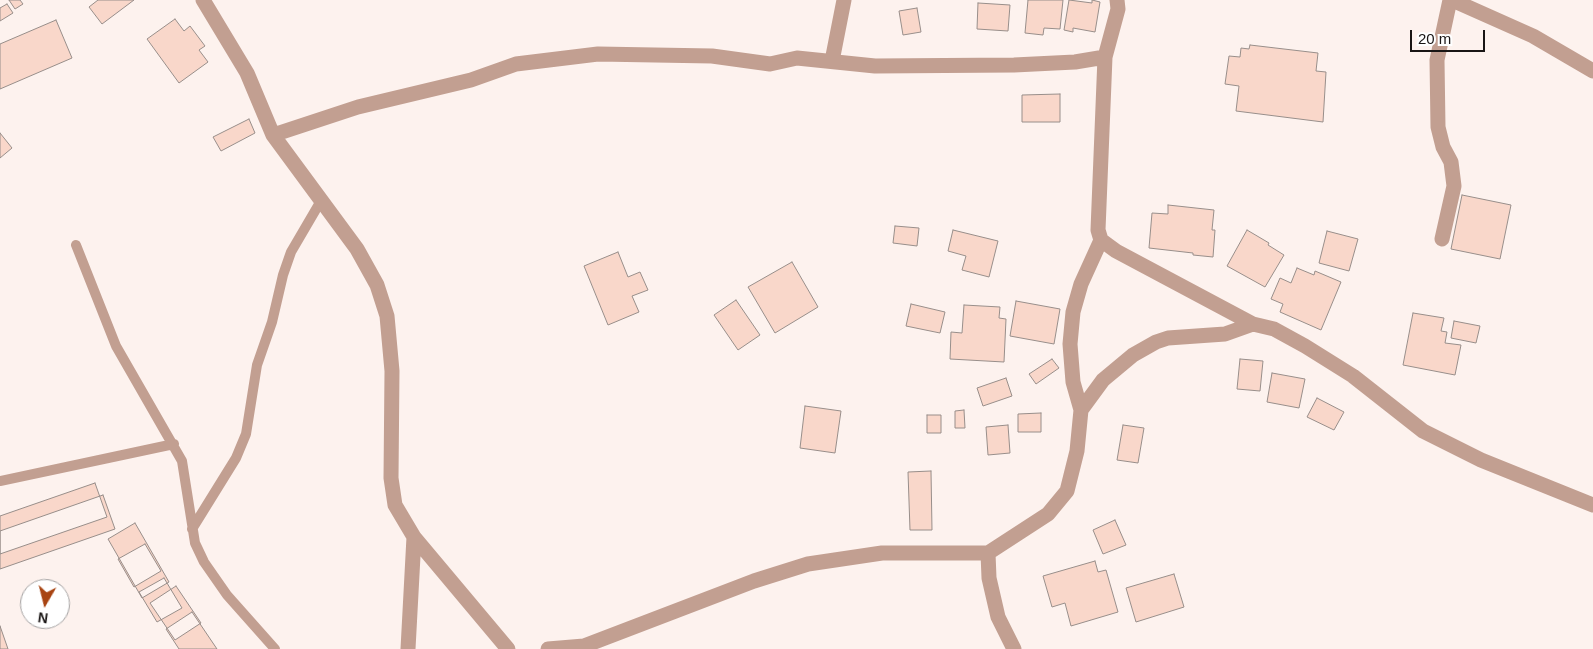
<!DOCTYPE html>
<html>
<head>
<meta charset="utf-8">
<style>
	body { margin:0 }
	#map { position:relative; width:1593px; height:649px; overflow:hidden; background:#fdf2ee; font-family:Helvetica,sans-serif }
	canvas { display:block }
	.north { position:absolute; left:20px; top:579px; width:50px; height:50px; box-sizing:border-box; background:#fff; border:1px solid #a3a1a1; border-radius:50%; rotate:188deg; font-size:14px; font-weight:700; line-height:20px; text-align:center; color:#191514 }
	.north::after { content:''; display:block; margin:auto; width:18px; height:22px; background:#a84412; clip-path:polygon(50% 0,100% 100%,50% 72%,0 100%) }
	.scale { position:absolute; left:1410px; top:30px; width:75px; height:22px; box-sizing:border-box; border:2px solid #191514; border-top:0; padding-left:6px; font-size:15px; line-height:18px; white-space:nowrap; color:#191514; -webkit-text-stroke:4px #fff; paint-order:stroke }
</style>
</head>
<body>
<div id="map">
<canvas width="1593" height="649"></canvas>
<div class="north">N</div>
<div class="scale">20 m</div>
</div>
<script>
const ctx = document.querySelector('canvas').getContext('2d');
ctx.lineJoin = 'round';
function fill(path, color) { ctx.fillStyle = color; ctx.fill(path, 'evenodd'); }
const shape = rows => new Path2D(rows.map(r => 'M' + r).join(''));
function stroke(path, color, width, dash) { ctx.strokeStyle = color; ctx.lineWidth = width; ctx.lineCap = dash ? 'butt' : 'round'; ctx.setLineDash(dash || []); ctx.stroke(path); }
const building = shape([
	[9,0,20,0,23,4,15,9,9,0],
	[98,0,134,0,102,24,89,7,98,0],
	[1028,0,1063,0,1060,29,1044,28,1043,35,1025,33,1028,0],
	[1069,0,1092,3,1092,0,1100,2,1095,32,1073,28,1073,32,1064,30,1069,0],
	[978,3,1010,5,1008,31,977,29,978,3],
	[7,4,13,13,0,21,0,8,7,4],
	[917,8,921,32,903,35,899,11,917,8],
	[175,19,184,31,190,26,205,46,199,50,208,62,179,83,147,39,175,19],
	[56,20,72,58,0,89,0,44,56,20],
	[1250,45,1318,53,1316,71,1326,72,1323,122,1236,111,1239,86,1225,84,1229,56,1240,57,1241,48,1249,49,1250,45],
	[1060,94,1060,122,1022,122,1022,95,1060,94],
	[249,119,255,133,221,151,213,137,249,119],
	[0,133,12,148,0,158,0,133],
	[1462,195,1511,205,1500,259,1451,249,1462,195],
	[1168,205,1214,210,1212,230,1215,230,1213,257,1193,255,1193,253,1149,248,1152,213,1168,214,1168,205],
	[895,226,919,228,917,246,893,243,895,226],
	[953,230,998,241,989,277,962,270,966,256,948,251,953,230],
	[1247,230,1269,243,1268,245,1284,255,1265,287,1227,266,1247,230],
	[1327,231,1358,239,1349,271,1319,263,1327,231],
	[618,252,628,277,640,272,648,290,632,296,639,312,608,325,584,266,618,252],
	[792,262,818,307,775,333,748,287,792,262],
	[1297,268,1314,275,1315,271,1341,282,1321,330,1280,312,1283,304,1271,299,1280,278,1291,283,1297,268],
	[736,300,760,335,738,350,714,315,736,300],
	[1016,301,1060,309,1054,344,1010,336,1016,301],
	[911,304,945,312,940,333,906,326,911,304],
	[964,305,1000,307,999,318,1006,319,1004,362,950,359,951,332,962,333,964,305],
	[1413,313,1444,318,1441,331,1447,332,1445,343,1461,345,1455,375,1403,365,1413,313],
	[1454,321,1480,326,1476,343,1451,338,1454,321],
	[1052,359,1059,368,1036,384,1029,374,1052,359],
	[1240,359,1263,361,1260,391,1237,389,1240,359],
	[1272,373,1305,379,1299,408,1267,402,1272,373],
	[1006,378,1012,396,983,406,977,388,1006,378],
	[1317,398,1344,412,1334,430,1307,417,1317,398],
	[805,406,841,411,835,453,800,448,805,406],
	[964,410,965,428,955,428,955,411,964,410],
	[1041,413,1041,432,1018,432,1018,414,1041,413],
	[927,415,941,415,941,433,927,433,927,415],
	[1008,425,1010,453,988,455,986,427,1008,425],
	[1123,425,1144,428,1138,463,1117,460,1123,425],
	[931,471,932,530,910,530,908,472,931,471],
	[95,483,107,517,0,554,0,516,95,483],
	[103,495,115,529,0,569,0,531,103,495],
	[1115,520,1126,545,1103,554,1093,530,1115,520],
	[135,523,169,582,142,598,108,539,135,523],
	[145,544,161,571,134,587,118,559,145,544],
	[1095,561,1098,572,1106,570,1118,612,1071,626,1065,603,1052,607,1043,576,1095,561],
	[1174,574,1184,607,1136,622,1126,588,1174,574],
	[164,578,182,608,157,622,139,592,164,578],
	[176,586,201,623,175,640,150,603,176,586],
	[192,612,217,649,179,649,166,629,192,612],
	[0,626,8,649,0,649,0,626]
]);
const service = shape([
	[76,245,116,346,182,461,195,543,204,562,227,595,275,649],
	[0,481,174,444],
	[192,529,236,458,246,434,257,365,272,322,283,275,291,252,322,199]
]);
const minor = shape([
	[203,0,247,73,273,135,357,249,377,285,387,316,392,371,391,478,395,505,414,537,408,649],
	[1117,0,1118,9,1105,57,1098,230,1101,240,1116,251,1253,324],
	[1452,0,1533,36,1593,71],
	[832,61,844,0],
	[273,135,358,107,471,80,516,64,598,54,712,56,770,64,797,58,875,66,1014,65,1075,62,1105,57],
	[1442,239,1454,186,1451,162,1443,147,1438,127,1437,60,1450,0],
	[1081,410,1073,382,1070,344,1073,312,1081,284,1101,240],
	[414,537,508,649],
	[988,553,989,578,998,617,1014,649],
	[548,649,584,646,754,581,808,564,882,553,988,553,1048,514,1067,491,1077,451,1081,410,1103,380,1133,355,1156,342,1168,338,1225,334,1253,324,1274,329,1305,346,1353,376,1423,431,1481,460,1593,505]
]);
fill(building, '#f9d7ca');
stroke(building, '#988e8a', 1);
stroke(service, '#c29f91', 10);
stroke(minor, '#c29f91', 15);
</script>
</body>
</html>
